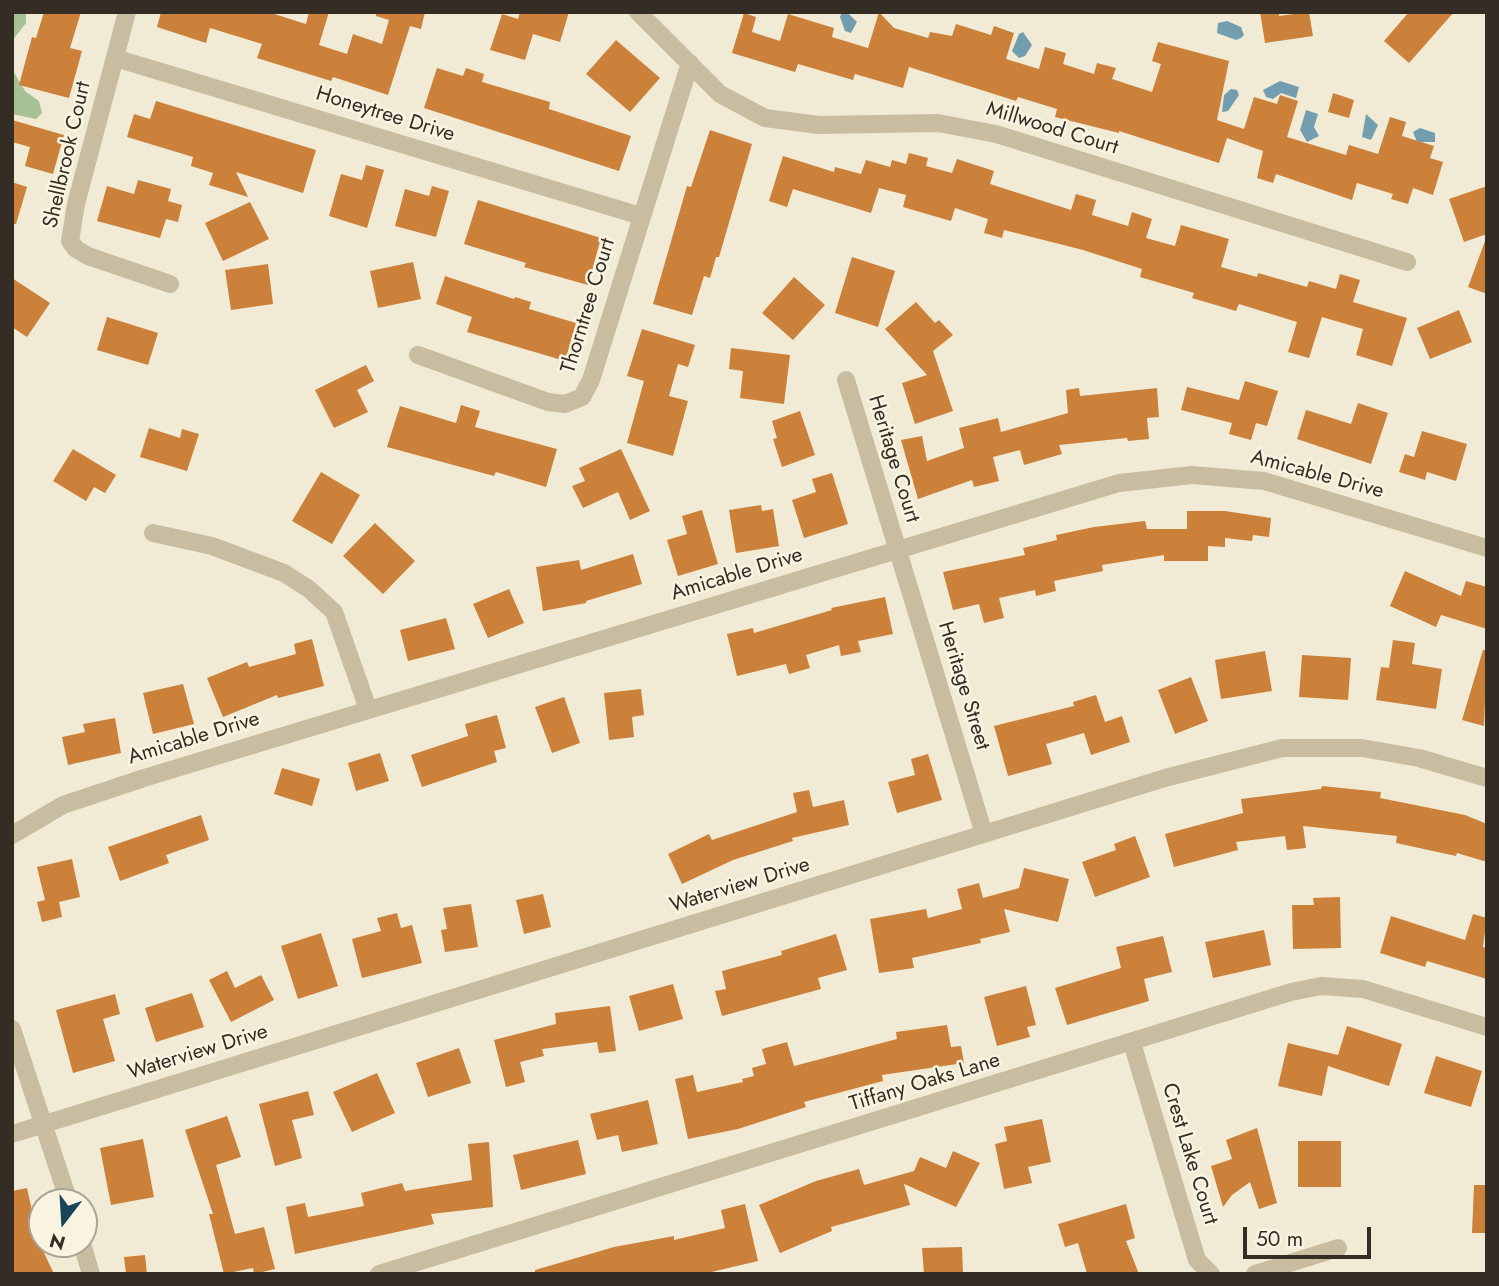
<!DOCTYPE html>
<html>
<head>
<meta charset="utf-8">
<style>
	body { margin:0 }
	#map { position:relative; width:1499px; height:1286px; overflow:hidden; background:#f1ebd5; font-family:Jost,sans-serif }
	canvas { display:block }
	.frame { position:absolute; inset:0; border:14px solid #332d24; pointer-events:none }
	.north { position:absolute; left:28px; top:1188px; width:70px; height:70px; box-sizing:border-box; background:#f9f4e1; border:2px solid #aaa495; border-radius:50%; rotate:197deg; font-size:19px; font-weight:700; line-height:28px; text-align:center; color:#332d24 }
	.north::after { content:''; display:block; margin:auto; width:24px; height:32px; background:#194356; clip-path:polygon(50% 0,100% 100%,50% 72%,0 100%) }
	.scale { position:absolute; left:1243px; top:1227px; width:128px; height:32px; box-sizing:border-box; border:4px solid #332d24; border-top:0; padding-left:9px; font-size:21px; line-height:24px; white-space:nowrap; color:#332d24; -webkit-text-stroke:5px #f9f4e1; paint-order:stroke }
</style>
</head>
<body>
<div id="map">
<canvas width="1499" height="1286"></canvas>
<div class="frame"></div>
<div class="north">N</div>
<div class="scale">50 m</div>
</div>
<script>
const ctx = document.querySelector('canvas').getContext('2d');
ctx.lineJoin = 'round';
function fill(path, color) { ctx.fillStyle = color; ctx.fill(path, 'evenodd'); }
const shape = rows => new Path2D(rows.map(r => 'M' + r).join(''));
function stroke(path, color, width, dash) { ctx.strokeStyle = color; ctx.lineWidth = width; ctx.lineCap = dash ? 'butt' : 'round'; ctx.setLineDash(dash || []); ctx.stroke(path); }
function write(font, color, halo, rows, align = 'center') {
  ctx.font = font + ' Jost,sans-serif'; ctx.lineWidth = 5; ctx.setLineDash([]); ctx.textBaseline = 'middle'; ctx.strokeStyle = halo; ctx.fillStyle = color; for (const [text, x, y, turn = 0] of rows) {
    ctx.save(); ctx.translate(x, y); ctx.rotate((+turn || 0) * Math.PI / 180); ctx.textAlign = isNaN(turn) ? turn : align; if (halo) ctx.strokeText(text, 0, 0); ctx.fillText(text, 0, 0); ctx.restore();
  }
}
const green = shape([
	[12,12,26,12,26,23,12,41],
	[12,69,25,91,39,101,42,113,36,119,12,114]
]);
const water = shape([
	[842,12,847,12,857,22,851,33,845,31,840,17],
	[1227,21,1241,27,1244,35,1241,38,1236,40,1217,33,1218,23],
	[1023,32,1032,45,1025,56,1019,58,1012,51,1019,34],
	[1280,81,1299,87,1296,98,1281,93,1273,99,1266,97,1263,90],
	[1231,89,1237,90,1239,95,1228,111,1222,112,1224,95],
	[1306,110,1318,114,1314,127,1319,136,1307,142,1300,130],
	[1366,114,1378,125,1371,140,1362,137],
	[1420,128,1435,133,1435,142,1417,142,1413,132]
]);
const building = shape([
	[44,12,81,12,70,48,82,51,69,98,19,85,32,37,36,38],
	[161,12,268,12,306,24,309,12,329,12,319,45,347,54,353,34,382,44,389,20,376,16,376,12,425,12,421,29,410,26,388,95,333,77,331,81,257,58,262,44,210,28,206,43,157,27],
	[520,12,569,12,560,42,533,34,525,60,490,50,502,14,518,19],
	[879,12,894,28,928,38,930,32,952,36,956,24,991,35,994,26,1014,33,1006,59,1039,69,1045,47,1066,53,1063,64,1094,74,1097,63,1116,68,1112,79,1152,92,1161,64,1152,61,1158,42,1229,61,1217,120,1244,129,1254,97,1277,104,1280,95,1298,101,1287,137,1346,155,1349,145,1378,154,1390,117,1406,122,1402,136,1434,146,1430,158,1443,162,1433,195,1413,188,1408,204,1391,199,1393,194,1357,183,1352,200,1276,174,1273,183,1257,178,1263,151,1227,138,1219,163,1119,131,1119,133,1055,117,1057,109,1018,97,1016,101,909,67,903,88,855,74,853,80,798,64,795,72,732,53,744,13,756,17,752,32,780,41,788,14,834,28,832,37,868,48],
	[1260,12,1279,12,1279,16,1309,12,1313,36,1265,43],
	[1409,12,1454,12,1409,63,1384,41],
	[616,40,660,78,630,112,586,74],
	[437,68,463,76,466,68,484,74,482,82,550,102,549,109,631,136,619,171,424,108],
	[1333,93,1354,100,1349,118,1328,112],
	[156,101,316,150,303,193,236,172,248,197,209,185,213,173,191,166,193,157,127,137,134,114,150,119],
	[12,120,64,135,53,174,25,166,30,147,12,142],
	[710,130,752,144,719,257,716,257,710,278,704,276,692,315,653,304,687,186,691,187],
	[909,153,928,158,926,166,952,173,957,159,994,171,990,184,1071,210,1076,194,1096,200,1092,215,1128,226,1132,212,1152,219,1146,238,1175,246,1181,225,1229,239,1221,267,1257,277,1258,273,1307,287,1309,281,1336,289,1340,274,1360,280,1353,302,1407,318,1392,366,1356,355,1363,329,1322,317,1309,358,1288,352,1297,322,1239,304,1236,311,1192,298,1194,293,1140,277,1142,269,1083,250,1004,230,1002,238,984,233,988,219,955,208,951,221,903,207,906,195,879,188,871,213,793,189,787,207,769,201,783,156,834,172,835,167,861,174,866,160,890,167,892,160,906,164],
	[366,165,384,170,367,228,329,216,341,174,362,180],
	[138,180,171,189,168,201,182,205,178,222,166,219,160,238,97,221,107,186,134,194],
	[12,182,27,187,16,224,12,224],
	[432,186,449,191,436,237,395,226,405,189,429,196],
	[1487,186,1487,234,1464,242,1449,199],
	[478,200,601,238,588,285,524,267,526,263,464,244],
	[250,202,269,239,223,261,205,223],
	[1485,241,1487,241,1487,294,1468,287],
	[852,257,895,271,878,327,835,313],
	[413,262,421,299,378,308,370,271],
	[268,264,273,304,231,310,225,270],
	[445,276,514,299,515,297,531,302,529,309,576,323,565,361,467,332,472,317,436,304],
	[794,277,825,305,793,340,762,313],
	[12,278,50,303,27,337,12,327],
	[916,302,935,323,939,320,953,335,933,351,953,411,915,424,902,383,927,375,885,329],
	[1459,310,1472,342,1430,359,1417,328],
	[107,317,158,333,148,365,97,350],
	[642,329,695,345,688,367,678,364,669,396,688,401,673,456,627,443,644,381,627,376],
	[731,348,790,355,784,404,740,398,743,371,729,369],
	[366,365,374,381,357,390,368,412,334,428,315,390],
	[1245,381,1278,391,1267,426,1256,423,1251,440,1229,434,1232,423,1181,410,1187,387,1239,400],
	[1079,388,1080,396,1157,388,1159,417,1147,418,1149,439,1128,441,1127,438,1059,445,1062,454,1024,465,1020,450,993,457,999,481,974,487,972,480,918,499,901,440,922,436,927,461,964,448,959,428,998,418,1001,432,1068,413,1066,390],
	[1358,403,1388,413,1371,464,1297,439,1306,410,1351,424],
	[461,405,480,411,475,427,557,449,546,487,496,472,494,476,387,447,400,406,456,423],
	[800,411,815,455,782,467,773,439,777,438,772,421],
	[149,428,180,438,182,429,199,434,187,471,140,457],
	[1422,431,1467,444,1456,481,1427,472,1425,480,1399,472,1405,454,1414,457],
	[73,449,116,475,105,493,94,487,86,501,53,481],
	[621,449,650,511,630,520,618,492,583,508,572,486,585,481,579,468],
	[321,472,360,495,332,544,292,521],
	[832,473,848,524,804,538,792,500,816,492,812,479],
	[761,505,762,511,773,509,779,546,736,553,729,510],
	[702,510,718,564,678,576,667,540,687,534,682,516],
	[1187,511,1225,511,1271,518,1269,537,1253,535,1252,541,1225,538,1225,547,1208,546,1208,561,1164,561,1164,555,1102,565,1103,571,1054,581,1056,591,1036,596,1035,590,999,598,1004,618,984,623,979,604,953,610,943,572,1025,555,1023,548,1057,540,1056,535,1094,527,1145,521,1147,529,1187,529],
	[375,523,415,561,383,594,343,556],
	[633,554,642,584,586,601,586,603,543,611,536,567,579,560,581,570],
	[1405,571,1461,596,1466,581,1487,587,1487,629,1441,615,1436,627,1390,606],
	[509,589,524,623,488,638,473,604],
	[885,597,893,634,858,641,861,652,841,656,839,645,806,655,810,668,789,674,786,664,737,676,727,634,753,628,754,633,832,610,831,608],
	[446,618,455,649,408,661,400,630],
	[312,639,324,686,278,698,277,695,223,717,207,678,247,662,249,667,296,654,294,644],
	[1393,640,1415,643,1412,664,1442,669,1436,709,1376,700,1381,667,1389,668],
	[1483,650,1487,650,1484,726,1462,720],
	[1265,651,1272,691,1221,699,1215,660],
	[1302,655,1351,658,1348,700,1299,697],
	[1191,677,1208,721,1175,734,1158,690],
	[183,684,194,724,153,734,143,693],
	[641,689,644,715,632,717,634,737,609,740,604,693],
	[1096,695,1105,722,1122,716,1130,742,1091,755,1084,733,1046,744,1052,764,1008,776,994,726,1074,706,1073,702],
	[564,697,580,743,552,753,535,707],
	[497,715,506,748,494,751,497,762,422,787,411,755,468,736,465,724],
	[115,718,121,753,68,765,62,737,85,732,83,724],
	[380,753,389,781,356,791,348,763],
	[928,754,942,800,897,813,888,782,915,775,911,759],
	[282,768,320,779,312,806,274,794],
	[1322,786,1381,792,1380,798,1465,815,1487,824,1487,862,1457,853,1456,856,1396,843,1397,836,1303,826,1306,848,1287,850,1285,836,1236,842,1238,850,1174,867,1165,834,1243,813,1241,799,1321,789],
	[809,790,813,807,844,800,849,825,792,838,793,841,733,860,682,884,668,854,709,834,712,840,797,812,793,793],
	[201,815,209,840,166,855,169,863,120,881,108,847],
	[1135,836,1150,877,1095,897,1082,862,1116,850,1114,844],
	[72,859,80,897,59,902,62,917,42,922,37,902,45,900,37,867],
	[1024,868,1069,879,1058,922,1004,909,1010,932,980,939,981,943,912,958,914,968,879,973,870,919,926,909,928,918,962,909,957,889,979,883,983,898,1019,888],
	[543,894,551,927,524,934,516,900],
	[1340,897,1341,948,1293,949,1292,905,1314,905,1313,898],
	[471,904,478,947,445,952,441,930,447,929,443,908],
	[397,913,401,928,412,925,422,963,362,978,352,939,381,931,377,918],
	[1473,914,1487,918,1483,947,1487,948,1487,979,1427,961,1425,967,1380,953,1391,916,1465,940],
	[1264,930,1271,965,1213,978,1205,942],
	[321,933,338,986,298,999,281,946],
	[836,934,847,970,818,978,821,989,722,1016,715,991,726,989,722,971,782,955,781,951],
	[1163,936,1172,972,1144,979,1149,1001,1067,1025,1055,988,1121,968,1116,947],
	[227,971,235,988,261,975,274,1000,231,1022,209,980],
	[673,984,683,1019,639,1031,629,996],
	[1026,986,1036,1025,1027,1027,1030,1037,997,1046,984,997],
	[192,993,204,1027,156,1042,145,1008],
	[115,994,120,1014,103,1019,115,1061,73,1073,56,1010],
	[610,1006,616,1051,599,1053,597,1042,542,1049,544,1056,520,1062,525,1082,506,1087,494,1040,556,1024,555,1013],
	[947,1025,951,1047,961,1046,964,1063,882,1075,883,1081,804,1102,806,1107,738,1129,688,1139,675,1079,693,1075,697,1092,743,1082,742,1079,754,1076,752,1068,766,1064,762,1049,787,1042,794,1066,897,1039,896,1032],
	[1347,1026,1402,1044,1389,1086,1328,1066,1322,1096,1278,1086,1288,1043,1338,1055],
	[459,1048,471,1083,428,1097,416,1063],
	[1436,1056,1482,1071,1471,1107,1424,1093],
	[377,1073,395,1113,352,1132,333,1092],
	[308,1091,314,1115,292,1120,302,1158,275,1166,259,1104],
	[648,1100,658,1144,622,1152,618,1135,597,1140,590,1114],
	[227,1116,241,1157,216,1165,235,1234,264,1227,275,1269,254,1274,253,1268,224,1274,209,1214,213,1214,185,1130],
	[1042,1119,1051,1162,1028,1167,1032,1183,1004,1189,995,1144,1007,1141,1004,1127],
	[1257,1128,1277,1203,1259,1209,1250,1182,1232,1195,1223,1207,1211,1166,1232,1159,1226,1140],
	[143,1139,154,1197,111,1205,100,1148],
	[578,1140,586,1174,521,1190,513,1155],
	[1298,1141,1341,1141,1341,1187,1298,1187],
	[489,1142,493,1207,431,1214,434,1224,295,1254,286,1207,305,1203,308,1217,364,1206,361,1193,402,1183,405,1191,472,1180,468,1144],
	[953,1151,980,1163,956,1207,904,1184,910,1205,831,1227,832,1231,780,1253,759,1205,816,1181,859,1169,864,1185,914,1171,920,1157,946,1168],
	[1474,1185,1487,1185,1487,1233,1472,1233],
	[27,1188,39,1242,54,1274,12,1274,12,1191],
	[745,1204,758,1261,703,1274,535,1274,535,1270,614,1247,674,1236,674,1240,725,1228,721,1210],
	[1126,1204,1135,1238,1126,1241,1139,1274,1087,1274,1078,1243,1065,1247,1058,1224],
	[962,1247,963,1274,924,1274,922,1248],
	[145,1255,147,1274,126,1274,124,1257]
]);
const minor = shape([
	[127,12,76,204,70,241,76,249,88,256,170,284],
	[638,12,720,94,765,118,819,125,938,123,996,134,1407,262],
	[115,58,641,216],
	[418,355,548,402,565,404,582,397,591,380,690,63],
	[846,380,984,834],
	[153,533,212,546,284,573,309,589,334,612,368,709],
	[12,835,63,805,144,778,1119,483,1192,475,1264,481,1487,548],
	[12,1029,69,1202],
	[1132,1043,1197,1260,1211,1274],
	[12,1134,1165,778,1282,748,1362,748,1419,758,1487,778],
	[82,1244,91,1274],
	[379,1274,1291,992,1321,986,1363,989,1487,1027],
	[1255,1274,1338,1248]
]);
const streetNames = [
	["Honeytree Drive",385,115,17],
	["Millwood Court",1052,129,17],
	["Shellbrook Court",68,155,-77],
	["Thorntree Court",589,306,-73],
	["Heritage Court",893,459,73],
	["Amicable Drive",1317,475,15],
	["Amicable Drive",737,575,-17],
	["Heritage Street",963,686,73],
	["Amicable Drive",194,739,-17],
	["Waterview Drive",740,886,-17],
	["Waterview Drive",198,1053,-17],
	["Tiffany Oaks Lane",925,1083,-17],
	["Crest Lake Court",1189,1154,73]
];
fill(green, '#a7c095');
fill(water, '#739eaf');
fill(building, '#cb813a');
stroke(minor, '#c9bda1', 18);
write('21px', '#332d24', '#f9f4e1', streetNames);
</script>
</body>
</html>
